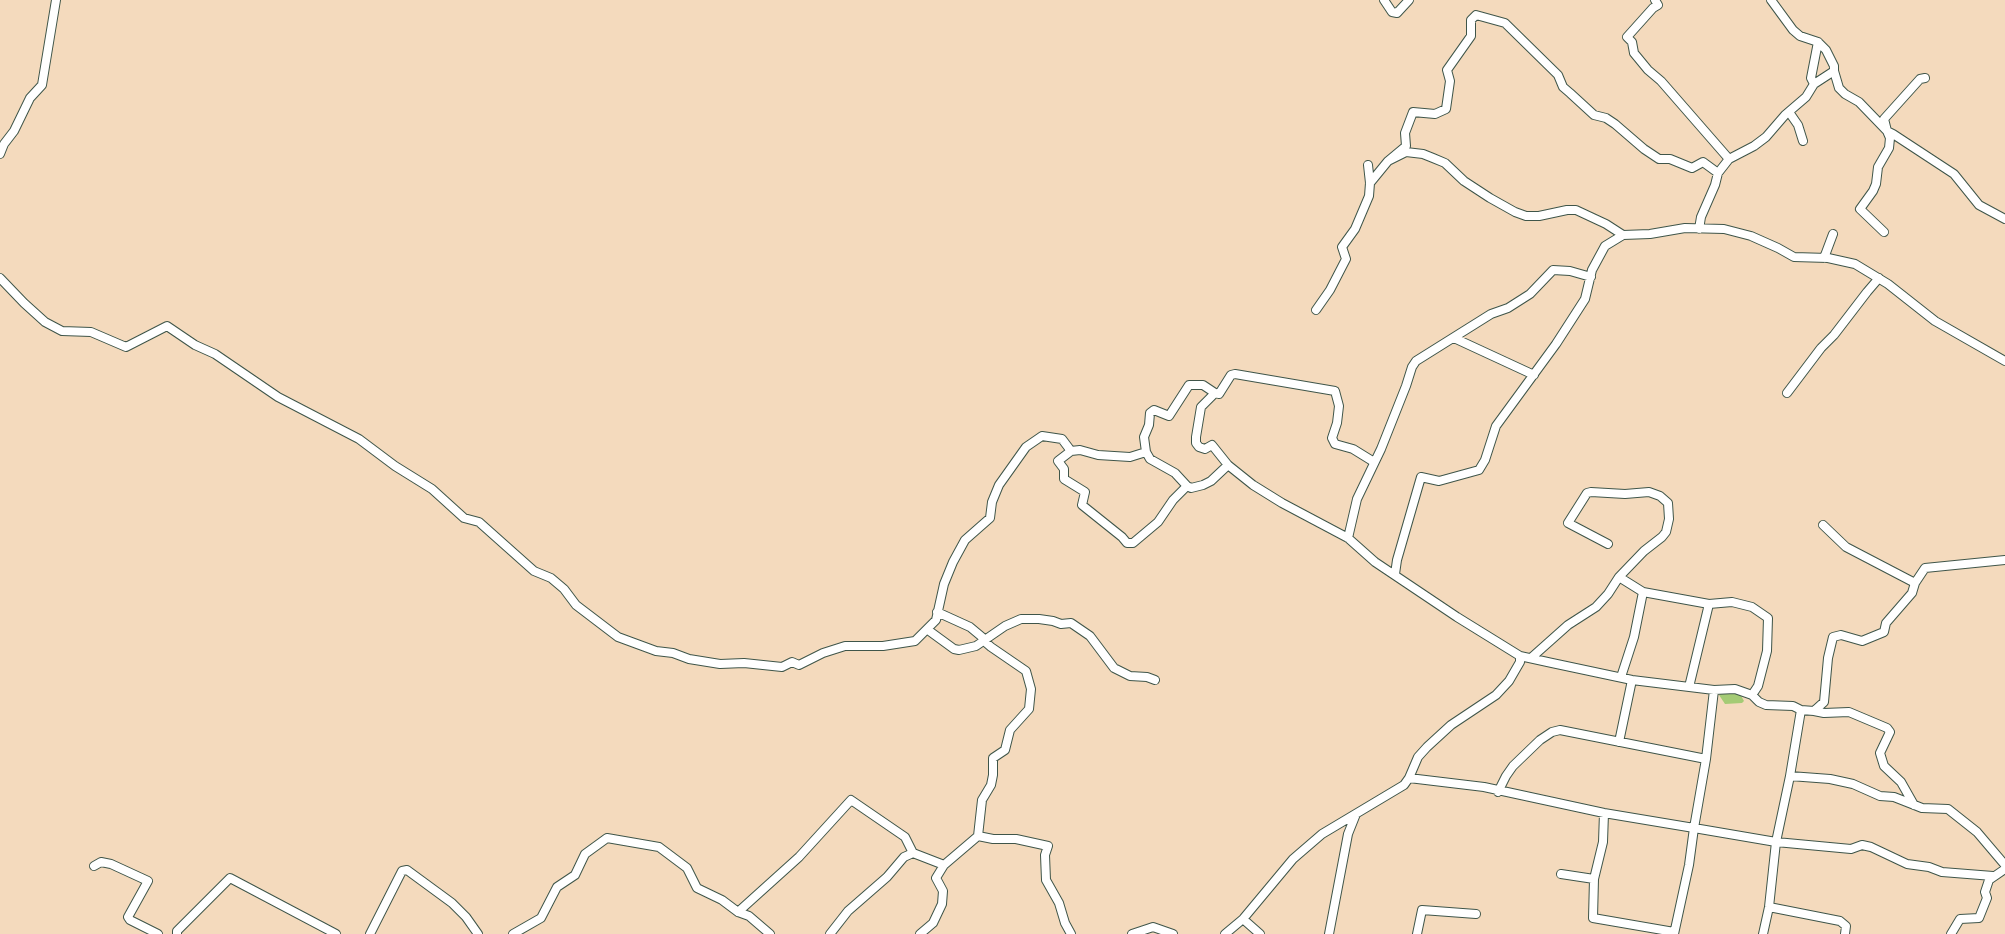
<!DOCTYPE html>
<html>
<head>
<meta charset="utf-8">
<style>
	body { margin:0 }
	canvas { display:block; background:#f4dabd }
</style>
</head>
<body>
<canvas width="2005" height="934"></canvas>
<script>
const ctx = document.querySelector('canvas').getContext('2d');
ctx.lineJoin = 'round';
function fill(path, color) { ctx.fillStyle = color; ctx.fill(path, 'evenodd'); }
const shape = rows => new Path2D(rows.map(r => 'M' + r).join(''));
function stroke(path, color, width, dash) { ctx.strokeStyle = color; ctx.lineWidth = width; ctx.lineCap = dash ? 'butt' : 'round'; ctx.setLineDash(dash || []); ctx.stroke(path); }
const green = shape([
	[1725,691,1739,692,1744,701,1742,703,1725,704,1719,695]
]);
const minor = shape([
	[1384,0,1392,12,1397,13,1409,0],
	[1655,0,1658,5,1653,8,1627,37,1632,42,1634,53,1648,70,1661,81,1729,159],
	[1771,0,1793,30,1800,36,1818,42,1826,50,1834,66,1834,71],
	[1814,84,1811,78,1818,42],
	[1789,112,1798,125,1803,141],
	[0,154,4,144,14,131,30,98,42,85,56,0],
	[1388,161,1406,152,1423,154,1433,158,1445,163,1464,181,1490,198,1515,212,1526,216,1539,216,1567,210,1576,210,1606,224,1623,235,1650,234,1685,228,1724,229,1751,236,1778,248,1794,257,1828,258,1855,264,1888,284,1935,321,2005,361],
	[1370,183,1388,161,1406,146,1405,133,1413,112,1435,114,1446,109,1450,81,1447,70,1471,36,1471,20,1476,15,1505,23,1558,75,1563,87,1570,93,1594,115,1606,118,1615,124,1644,149,1659,159,1670,159,1692,168,1703,162,1718,173],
	[1699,229,1701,217,1715,185,1718,173,1729,159,1754,146,1766,137,1785,115,1806,97,1814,84,1834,71,1839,88,1845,94,1859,102,1887,131,1893,134,1954,174,1979,205,2005,219],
	[1884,232,1860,209,1873,191,1876,184,1878,167,1889,148,1890,138,1887,131,1884,119,1920,79,1925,78],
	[1824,258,1833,234],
	[0,278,24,303,45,322,62,331,91,332,126,347,167,326,195,345,215,354,278,397,359,439,395,466,432,489,464,518,479,522,534,571,551,578,564,589,576,605,618,637,656,651,673,653,689,659,720,664,744,663,782,667,792,662,799,665,823,653,845,646,883,646,915,641,936,620,944,584,953,562,965,540,990,518,992,502,999,485,1026,447,1042,436,1062,439,1071,451,1080,450,1098,455,1130,457,1146,452],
	[1316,310,1330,290,1346,259,1342,247,1355,229,1369,196,1370,183,1368,165],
	[1454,338,1534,375],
	[1215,393,1201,407,1196,437,1196,443,1199,447,1205,449,1212,445,1228,465,1253,485,1282,503,1348,538,1375,562,1457,617,1520,656,1552,663,1632,680,1714,690,1735,689,1752,695,1759,702,1766,705,1793,706,1801,710,1814,711,1824,702,1828,658,1833,637,1841,635,1862,641,1884,632,1886,623,1912,593,1915,583,1925,568,2005,560],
	[1787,393,1821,348,1834,335,1867,292,1879,278],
	[1071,451,1058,461,1064,469,1064,479,1085,492,1082,505,1122,537,1127,543,1133,543,1158,522,1173,500,1187,486],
	[1228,465,1211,481,1203,485,1191,488,1187,486,1175,473,1150,459,1146,452,1144,437,1149,425,1150,413,1154,410,1169,416,1189,385,1203,385,1215,393,1219,394,1231,375,1235,374,1335,391,1339,406,1337,423,1332,438,1335,444,1353,449,1374,462],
	[1823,525,1846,547,1915,583],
	[1348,538,1357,499,1381,449,1406,386,1412,367,1416,361,1491,314,1508,308,1530,294,1553,270,1570,271,1591,277],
	[1395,574,1397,560,1421,477,1439,481,1479,470,1485,460,1496,426,1556,344,1585,299,1592,270,1605,246,1623,235],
	[1619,577,1643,592,1634,637,1621,677],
	[1643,592,1709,604],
	[937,612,970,627,982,637,984,641,991,647,1026,671,1031,689,1029,709,1010,730,1005,750,993,758,993,775,991,785,982,800,978,836],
	[928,630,954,649,959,650,976,646,1005,626,1021,619,1039,619,1053,621,1061,624,1071,623,1090,636,1114,668,1130,676,1147,677,1155,680],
	[1531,658,1568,625,1596,607,1608,594,1619,577,1644,551,1662,537,1666,532,1669,519,1668,503,1660,496,1649,492,1625,494,1591,492,1587,493,1568,523,1608,544],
	[1689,687,1709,604,1732,602,1752,607,1768,618,1767,651,1758,686,1752,695],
	[1714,690,1706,759,1694,828,1776,842,1790,776,1830,779,1853,784,1880,796,1894,797,1922,808,1948,809,1977,832,2005,865],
	[1814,711,1824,713,1849,712,1887,728,1890,732,1880,753,1884,766,1901,782,1914,805],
	[1619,742,1632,680],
	[1790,776,1801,710],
	[1409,778,1484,787,1604,813,1694,828,1689,865,1674,934],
	[1498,792,1506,776,1513,766,1540,740,1552,732,1560,730,1706,759],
	[1604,813,1603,842,1594,879,1593,918,1674,932],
	[94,866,101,862,111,864,148,881,128,917,130,920,158,934],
	[1561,874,1594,879],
	[1769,907,1840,921,1846,926,1845,934],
	[738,912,799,857,851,800,905,837,913,853],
	[1243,919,1260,934],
	[177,934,177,931,230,878,336,934],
	[370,934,402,871,407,870,452,903,466,917,478,934],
	[513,934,541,918,557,887,575,875,585,854,607,838,659,847,687,868,697,888,722,900,738,912,749,916,770,934],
	[830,934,848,911,887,877,904,857,913,853,944,865,978,836,993,839,1016,839,1048,846,1045,855,1046,880,1059,903,1065,923,1071,934],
	[920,934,933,923,942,904,943,891,936,878,944,865],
	[1132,934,1153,927,1173,934],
	[1225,934,1243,919,1293,859,1322,834,1404,785,1409,778,1418,757,1427,747,1451,725,1496,695,1509,681,1520,662,1520,656],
	[1329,934,1348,834,1356,814],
	[1417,934,1422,910,1476,914],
	[1763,934,1769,907,1776,842,1851,849,1862,845,1871,847,1907,864,1929,867,1942,872,1993,876],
	[1951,934,1960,919,1979,918,1987,898,1985,892,1989,880,2005,869]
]);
fill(green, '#a4cb75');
stroke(minor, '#3f5549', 10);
stroke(minor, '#fff', 8);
</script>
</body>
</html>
